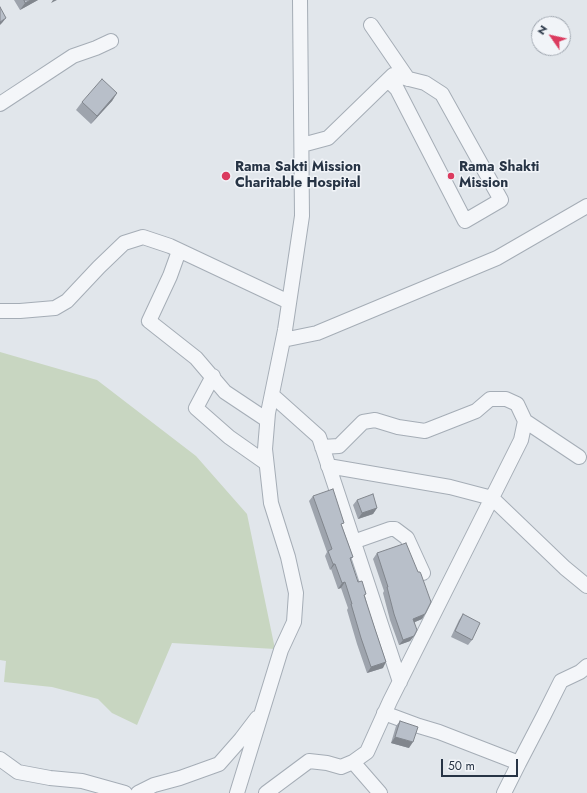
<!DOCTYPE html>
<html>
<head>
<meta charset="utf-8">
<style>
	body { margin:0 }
	#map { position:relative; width:587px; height:793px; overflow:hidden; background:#e1e6eb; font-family:Jost,sans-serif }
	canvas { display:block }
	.north { position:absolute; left:531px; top:16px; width:40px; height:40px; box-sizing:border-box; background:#f1f4f8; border:1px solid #a0a7b0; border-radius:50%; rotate:304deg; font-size:11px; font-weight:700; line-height:16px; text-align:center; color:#273445 }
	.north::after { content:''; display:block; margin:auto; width:14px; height:18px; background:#db3b5f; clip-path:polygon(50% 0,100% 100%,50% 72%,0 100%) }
	.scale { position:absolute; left:441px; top:759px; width:77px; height:18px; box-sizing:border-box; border:2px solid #273445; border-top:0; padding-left:5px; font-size:12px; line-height:14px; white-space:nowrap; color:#273445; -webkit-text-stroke:3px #f1f4f8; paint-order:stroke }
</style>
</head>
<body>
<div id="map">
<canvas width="587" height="793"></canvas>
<div class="north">N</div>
<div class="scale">50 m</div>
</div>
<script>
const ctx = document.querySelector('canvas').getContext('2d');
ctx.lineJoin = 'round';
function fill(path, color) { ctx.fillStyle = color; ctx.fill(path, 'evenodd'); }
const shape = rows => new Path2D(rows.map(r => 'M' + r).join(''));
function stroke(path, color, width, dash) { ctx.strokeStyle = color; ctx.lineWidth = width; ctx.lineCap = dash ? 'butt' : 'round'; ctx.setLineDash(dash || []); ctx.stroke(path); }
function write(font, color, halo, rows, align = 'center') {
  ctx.font = font + ' Jost,sans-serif'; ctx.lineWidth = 3; ctx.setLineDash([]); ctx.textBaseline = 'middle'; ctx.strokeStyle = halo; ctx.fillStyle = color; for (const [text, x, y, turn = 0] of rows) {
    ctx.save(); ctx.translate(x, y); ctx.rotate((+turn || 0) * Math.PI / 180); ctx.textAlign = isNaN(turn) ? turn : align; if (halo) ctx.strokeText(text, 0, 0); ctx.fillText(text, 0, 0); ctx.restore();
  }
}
const green = shape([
	[0,352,97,380,196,456,247,514,275,649,172,643,137,725,112,713,98,699,52,687,4,682,6,661,0,660]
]);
const minor = shape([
	[371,25,408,79],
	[0,104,73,56,96,48,111,41],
	[302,145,328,138,393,75,425,83,442,94,501,200,465,221,397,89,388,80],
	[179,251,170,276,149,321,196,358,225,392,267,420],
	[0,311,20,311,55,308,67,301,99,267,124,243,143,237,170,246,289,302],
	[283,340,317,333,497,258,587,206],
	[213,376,196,408,229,437,266,463],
	[272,395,319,437,400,682],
	[322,447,339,446,363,422,375,420,398,427,425,431,476,411,490,399,506,399,517,404,525,421,579,457],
	[328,466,450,487,492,498,565,568,587,586],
	[353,542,390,529,395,529,407,538,423,573],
	[384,713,419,726,439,732,519,763,544,715,561,681,580,672,587,666],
	[0,759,18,772,50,778,82,781,125,793],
	[353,762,380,793],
	[138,793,154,785,180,778,219,764,241,739,257,718],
	[237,793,281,650,294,622,296,593,288,557,271,503,265,449,268,413,285,330,302,216,300,0],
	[266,793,309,761,327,763,341,767,353,762,367,752,390,701,521,440,525,421],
	[504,793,519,763]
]);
const wall = shape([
	[14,0,38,0,20,10],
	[117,93,112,101,91,124,76,110,82,102],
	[313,496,342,526,353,557,351,559,358,582,365,596,383,668,367,673,357,644,347,610,348,608,341,588,338,589,331,569,330,570,325,556,327,552,309,501],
	[357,500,377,508,373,514,358,519,353,505],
	[377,553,425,614,422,619,415,622,414,636,410,641,399,645,390,620,383,593,384,591,373,559],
	[463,614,472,640,468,645,451,637,459,620],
	[400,721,409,748,391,743,396,726]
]);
const shadedWall = shape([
	[31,0,38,0,20,10,25,3],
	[53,0,57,0,51,3],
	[6,18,2,23,0,25,0,22],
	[117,93,112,101,91,124,97,116],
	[377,508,373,514,358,519,362,513],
	[333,564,335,564,331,569,330,570],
	[345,582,341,588,338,589,342,583],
	[425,614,422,619,410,624,413,619],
	[414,636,410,641,399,645,403,640],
	[386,662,383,668,367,673,371,667],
	[395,737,413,742,409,748,391,743]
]);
const building = shape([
	[24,0,31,0,25,3,24,0],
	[0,7,6,18,0,22,0,7],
	[102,79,117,93,97,116,82,102,102,79],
	[333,489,344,523,341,524,353,557,350,558,358,582,362,581,366,594,364,595,375,629,386,662,371,667,361,638,351,604,352,604,345,582,342,583,335,564,333,564,328,551,332,549,313,496,333,489],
	[373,494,377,508,362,513,357,500,373,494],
	[406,543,418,572,420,572,421,574,431,602,425,614,413,619,417,630,414,636,403,640,394,614,387,587,388,587,377,553,406,543],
	[463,614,480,623,472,640,455,631,463,614],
	[400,721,418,727,413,742,395,737,400,721]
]);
const markers = [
	[226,176,5,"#db3b5f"],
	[451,176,4,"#db3b5f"]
];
const poiNames = [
	["Rama Sakti Mission",235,168],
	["Charitable Hospital",235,184],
	["Rama Shakti",459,168],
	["Mission",459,184]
];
fill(green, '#c8d6c1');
stroke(minor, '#a5adb6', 16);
stroke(minor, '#f4f6f9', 14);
fill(wall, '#9ea4ad');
fill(shadedWall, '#81868d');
fill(building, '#b8bfc9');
stroke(building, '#81868d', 1);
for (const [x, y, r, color] of markers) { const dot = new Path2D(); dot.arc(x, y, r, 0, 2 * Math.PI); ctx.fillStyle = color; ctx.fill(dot); stroke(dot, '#f1f4f8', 1.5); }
write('bold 14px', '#273445', '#f1f4f8', poiNames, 'left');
</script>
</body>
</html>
